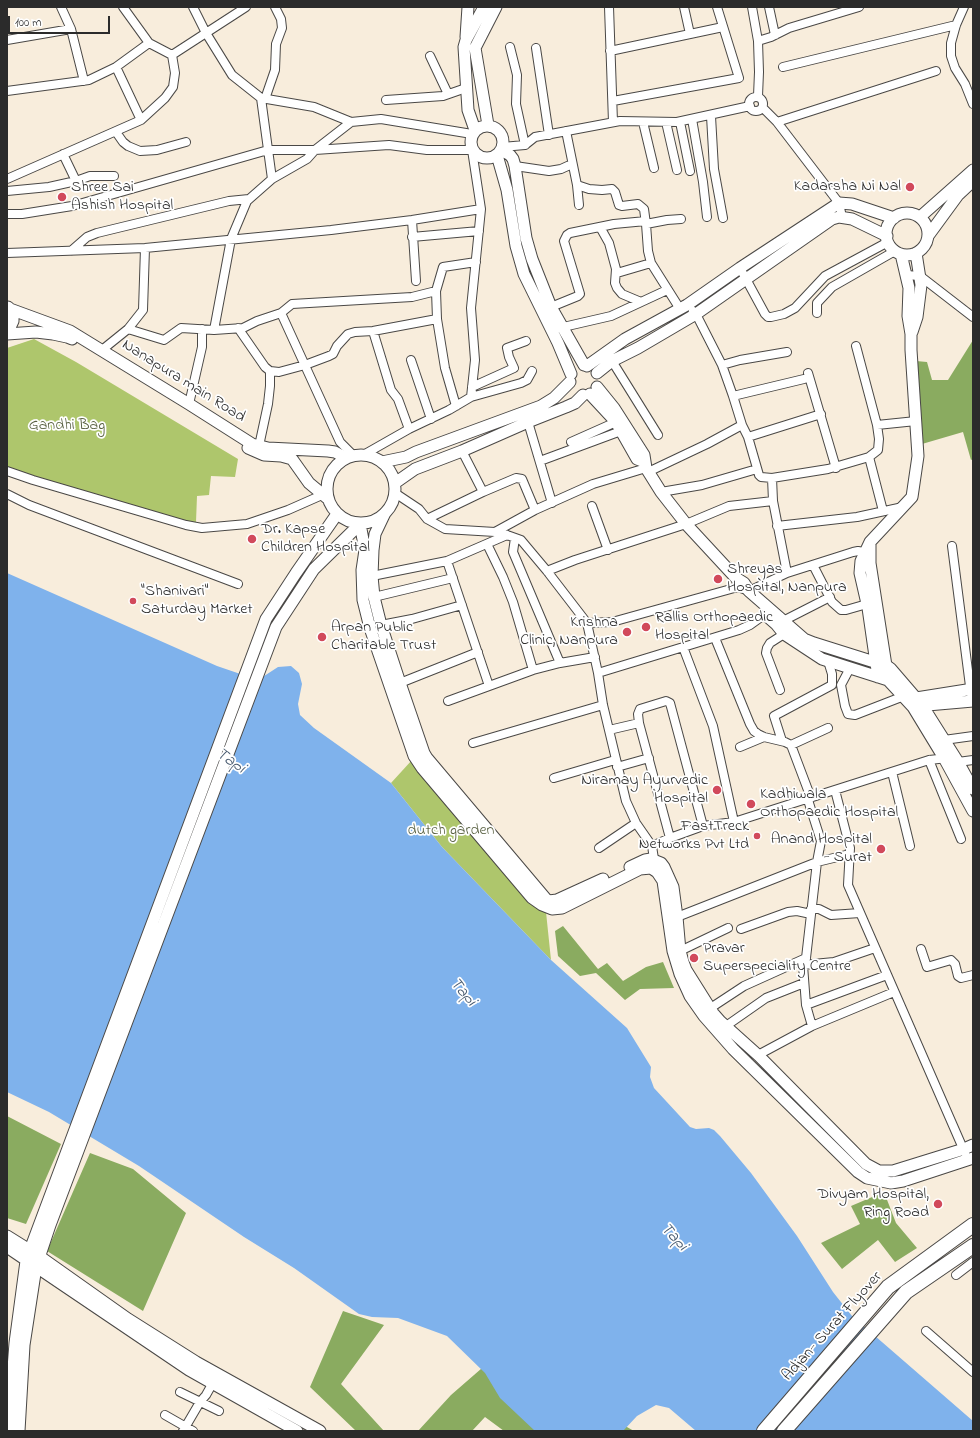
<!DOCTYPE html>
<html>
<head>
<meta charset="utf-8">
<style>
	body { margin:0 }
	#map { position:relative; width:980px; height:1438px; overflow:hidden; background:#f8eddc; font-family:"Indie Flower",sans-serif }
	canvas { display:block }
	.frame { position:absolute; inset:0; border:8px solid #2b2b2b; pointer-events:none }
	.scale { position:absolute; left:8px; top:16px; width:102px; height:18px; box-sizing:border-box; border:2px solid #2b2b2b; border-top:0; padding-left:5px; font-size:12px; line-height:14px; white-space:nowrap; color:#2b2b2b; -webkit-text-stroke:3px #fff; paint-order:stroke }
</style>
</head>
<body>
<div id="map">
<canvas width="980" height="1438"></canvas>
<div class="frame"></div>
<div class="scale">100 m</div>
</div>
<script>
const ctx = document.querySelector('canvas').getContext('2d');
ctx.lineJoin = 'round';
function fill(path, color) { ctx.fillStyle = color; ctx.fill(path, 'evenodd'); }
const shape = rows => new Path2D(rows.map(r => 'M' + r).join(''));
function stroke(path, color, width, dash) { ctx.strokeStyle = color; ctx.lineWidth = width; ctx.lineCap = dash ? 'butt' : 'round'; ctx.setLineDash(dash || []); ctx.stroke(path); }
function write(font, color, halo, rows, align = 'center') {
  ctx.font = font + ' "Indie Flower",sans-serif'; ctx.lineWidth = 3.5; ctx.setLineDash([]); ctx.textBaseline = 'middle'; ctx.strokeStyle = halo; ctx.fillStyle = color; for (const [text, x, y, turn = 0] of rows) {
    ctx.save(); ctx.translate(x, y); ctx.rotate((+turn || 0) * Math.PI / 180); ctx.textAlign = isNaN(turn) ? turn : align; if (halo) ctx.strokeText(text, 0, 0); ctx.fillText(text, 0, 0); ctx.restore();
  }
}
const green = shape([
	[34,339,76,362,238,459,235,477,211,476,209,495,197,496,196,522,184,521,7,470,7,348],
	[412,760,546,912,551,960,442,847,391,783]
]);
const forest = shape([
	[973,340,973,459,971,460,963,432,922,444,916,361,927,362,932,380,948,380],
	[563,926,598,969,607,963,623,981,646,967,663,962,674,988,640,989,625,1000,596,973,580,976,558,956,555,931],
	[7,1116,61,1144,26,1224,7,1218],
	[90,1153,133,1169,186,1213,143,1311,47,1251],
	[884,1192,896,1223,917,1248,895,1262,878,1240,842,1269,821,1243,860,1224,851,1206],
	[343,1311,384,1325,341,1384,384,1431,356,1431,310,1387],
	[497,1355,595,1409,634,1431,504,1431,485,1417,472,1431,418,1431,451,1395]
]);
const water = shape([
	[7,573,217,666,258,680,278,667,291,666,299,673,302,684,298,704,300,715,314,728,391,783,442,847,551,960,627,1028,651,1067,650,1077,654,1088,690,1127,696,1129,709,1128,714,1130,720,1136,751,1173,797,1236,833,1292,852,1316,973,1421,973,1431,696,1431,669,1408,656,1405,637,1416,623,1431,535,1431,500,1398,485,1373,447,1336,398,1318,372,1317,359,1314,294,1268,244,1237,139,1166,49,1112,7,1092]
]);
const street = shape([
	[61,7,71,29,84,81],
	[123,7,149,43,172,55,246,7],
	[193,7,206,33,232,75,261,98,272,179],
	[609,7,613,122],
	[684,7,690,34],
	[752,7,758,41,759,72,758,96],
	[769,7,775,35],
	[964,7,956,25,951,43,951,56,955,68,965,84,973,104],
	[7,40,71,29],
	[758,41,771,37,789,28,859,7],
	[510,47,517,75,516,104,525,145],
	[536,48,549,135],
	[610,51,723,27],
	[430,56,448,94],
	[116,67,141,120],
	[783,67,956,25],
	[7,91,89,80,116,67,149,43],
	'749 104a7 7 0 1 1 14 0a7 7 0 1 1-14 0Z',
	[261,98,314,107,351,122],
	[265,99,275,70,276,44,282,28,281,19,275,7],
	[386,100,443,96,466,88],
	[613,101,739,78,717,7],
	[763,108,777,122,839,203,842,217],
	[711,116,714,169,723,218],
	[692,119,703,182,707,217],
	[643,122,654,168],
	[666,122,677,170],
	[680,122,690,171],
	[777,122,936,71],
	[566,131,577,185,589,189,602,190,612,189,615,192,619,205,622,206,638,204,644,209,646,224,648,251,651,263,680,309],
	[116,132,123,142,128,146,140,151,157,150,186,142],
	[502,147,525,145,535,137,620,121,677,122,750,106],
	[63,154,76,181],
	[515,166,549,171,561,169,572,164],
	[7,179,141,120,165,98,173,87,175,73,172,55],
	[577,185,579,205],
	[7,191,49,187,76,181,90,176,114,176],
	[7,214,22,214,72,206,268,150,315,150,389,145,427,150,472,150,481,209,471,308,475,360,471,397,449,410,409,429,365,454],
	[412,220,416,281],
	[646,224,667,220,681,219],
	[600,227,609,243,616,269,615,283,617,288,622,294,641,302],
	[412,237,479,231],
	[71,251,87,237,97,233,229,201,249,199],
	[7,253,145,248,331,230,412,220,481,209],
	[740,268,765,314,768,317,771,317,784,314,795,308,825,276,888,242],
	[617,273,651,263],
	[906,275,920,276,973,317],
	[436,291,437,319,445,368,456,406],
	[551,307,578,296,580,294,564,241,567,235,570,233,614,224,646,221],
	[693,311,696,314,722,365,733,396,804,379],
	[281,313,340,442,353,455],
	[817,313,817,303,832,287,895,251],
	[238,328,265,367,270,371,279,372,305,365,329,356,333,354,337,346,348,334,355,332,373,331,437,319],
	[559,328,611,316,667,290],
	[128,329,164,340,181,328,214,330,243,328,257,321,281,313,292,304,412,297,436,291,443,267,476,262],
	[214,330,231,239,247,201,272,179,307,159,315,150,351,122,381,119,472,134],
	[373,331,391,390,398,399,409,429],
	[102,350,128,329,143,310,145,248],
	[411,360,431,419],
	[612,361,658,435],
	[722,365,740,360,787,352],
	[808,373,836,468],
	[472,387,514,368,509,357,507,348,526,341],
	[733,396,742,425,748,437,759,475,761,477,772,478,828,469,869,457,878,450,879,439,877,425,856,346],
	[471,397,521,383,527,380,532,371],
	[189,404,202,347,202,329],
	[528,422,552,503],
	[877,425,916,421],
	[748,437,821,414],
	[571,442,616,422],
	[259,446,268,404,270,386,270,371],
	[462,451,483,492],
	[869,457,883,511],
	[540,461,621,431],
	[7,471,33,480,186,525,202,528,247,524,288,510,322,495],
	[648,472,707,444,742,425],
	[772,478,773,501,787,573],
	[661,492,702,485,757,469],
	[395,493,419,509,427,519,445,529,495,532,507,535,521,540,547,571,587,623,598,673,603,705,626,801,636,823,652,846,654,859,653,863],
	[7,494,29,505,238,584],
	[592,506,608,550],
	[427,519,483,492,516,478,522,479,535,510],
	[777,526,857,517,903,507],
	[495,532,535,510,593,484,646,468],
	[515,538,513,552,560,663],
	[487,544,503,577,513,602,533,670],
	[952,546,971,694],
	[447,561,489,686],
	[813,565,832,602,841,610,846,610,867,604],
	[547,571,575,560,686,524,729,506,773,501],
	[372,576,447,561,507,535],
	[374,597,453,578],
	[587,623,612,622,738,587,749,591,787,573,853,552,858,551,869,553],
	[779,623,830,597],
	[381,625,412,619,462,605],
	[715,638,750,724,754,731,758,734,764,737,785,742,791,745,828,728],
	[683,647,713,726,734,822],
	[850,668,841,685,845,706,848,714,855,715,904,696],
	[598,673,739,630,750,625,764,615],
	[400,683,478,652],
	[780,690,766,653,767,648,770,643,784,634],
	[448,701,533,670,560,663,595,657],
	[609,730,639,723],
	[944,740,973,736],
	[782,741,774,716,832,685,832,674,828,661],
	[473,743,603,705],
	[791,745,811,798],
	[740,747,764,737],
	[929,760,961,839],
	[958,762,973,760],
	[617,767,649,758],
	[892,772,910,846],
	[554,778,615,760],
	[835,790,850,848,848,885,965,1153],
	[808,800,821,841,817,862,806,958,803,965,806,1005,812,1026],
	[670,838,639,723,638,714,640,709,666,701,670,703,703,826],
	[652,846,670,838,703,826,734,822,929,760,948,758],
	[599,848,636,823],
	[811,909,819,909,831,915,860,913],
	[677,917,817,862,850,854],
	[741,929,788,912,797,911,811,914],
	[921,949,927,967,951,960,955,964,958,976,961,978,973,975],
	[680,951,728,928],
	[803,965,834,962,875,948],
	[806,1005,887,975],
	[706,1011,744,986,806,958],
	[726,1026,766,998,804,983],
	[758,1055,812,1026,894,992],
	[956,1275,973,1262],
	[926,1331,973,1372],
	[180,1392,219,1411],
	[165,1415,193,1431],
	[183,1431,200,1402,206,1395,215,1379]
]);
const secondary = shape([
	[466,37,468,7],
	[488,125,475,48,496,7],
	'471 142a16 16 0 1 1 32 0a16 16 0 1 1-32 0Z',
	[475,130,468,110,464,47,466,40,484,7],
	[501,150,510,155,513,159,515,166,526,238,532,259,551,307,584,365],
	[497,155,507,190,516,246,524,274,558,343,571,374],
	'886 234a21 21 0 1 1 42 0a21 21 0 1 1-42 0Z',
	[920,217,973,170],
	[928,236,958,195,973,181],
	[10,309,70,331,189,404,252,444,268,448,328,451,335,452,346,458],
	[912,332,917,317,921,285,916,253],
	[7,334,36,332,53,334,67,337,72,339],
	[7,334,13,321,13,315,10,309,8,307],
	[587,366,625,339,687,305,740,268,839,203,852,204,894,218],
	[597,373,612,361,638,348,696,314,832,219,839,217,852,219,887,236],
	[597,387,614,408,644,455,646,468,661,492,686,524,736,578,744,583,749,591,804,639,814,643,887,666,891,669,922,705,958,762,973,789],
	[590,394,616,422,637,459,645,462],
	[248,448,264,455,281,456,292,459,309,483,327,498],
	'327 489a34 34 0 1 1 68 0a34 34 0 1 1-68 0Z',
	[382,462,406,457,416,452,541,406,554,398,570,382],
	[395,483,415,469,462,451,528,422,566,407,575,403,583,395],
	[385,513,375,534,373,550,372,576,374,597,381,625,400,683,424,753,427,758,546,899,549,901,557,900,603,879],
	[360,524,365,550,362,570,363,600,370,628,414,756,422,768,532,898,542,905,552,909,562,908,640,869,651,868,657,872,663,881,673,951,680,974,690,996,704,1016,733,1049,858,1172,867,1178,891,1183,903,1181,973,1158],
	[870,545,870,563,887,672],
	[768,617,776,624,784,634,822,659,888,680,913,707,944,758,973,811],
	[878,677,868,608,860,573,861,561,870,542,912,497,918,456,911,350,911,334,908,316,909,288,901,254],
	[910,699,973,689],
	[916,706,973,701],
	[630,867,645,860,651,859,661,863,664,867,673,887,677,917,680,951,683,962,686,970,713,1013,720,1021,759,1056,866,1164,879,1171,893,1171,964,1149,973,1145],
	[7,1236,39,1256,128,1319,196,1362,320,1431],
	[7,1247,189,1370,297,1431],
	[8,1431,15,1343,26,1261,30,1250,266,619,296,573,337,514],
	[19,1431,24,1345,36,1267,50,1225,276,627,314,569,360,524]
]);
const highway = shape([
	[764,1431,888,1287,973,1225],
	[784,1431,906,1292,973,1246]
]);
const markers = [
	[910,187,5,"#d1495b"],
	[62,197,5,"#d1495b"],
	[252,539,5,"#d1495b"],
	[718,579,5,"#d1495b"],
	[133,601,4,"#d1495b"],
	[646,627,5,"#d1495b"],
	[627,632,5,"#d1495b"],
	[322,637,5,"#d1495b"],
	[717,790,5,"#d1495b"],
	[751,804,5,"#d1495b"],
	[757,836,4,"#d1495b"],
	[881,849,5,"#d1495b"],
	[694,958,5,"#d1495b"],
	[938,1204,5,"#d1495b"]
];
const poiNames = [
	["Kadarsha Ni Nal",901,187,"right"],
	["Shree Sai",71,188],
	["Ashish Hospital",71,206],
	["Dr. Kapse",261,530],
	["Children Hospital",261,548],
	["Shreyas",727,570],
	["Hospital, Nanpura",727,588],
	["\"Shanivari\"",141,592],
	["Saturday Market",141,610],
	["Rallis Orthopaedic",655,618],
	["Hospital",655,636],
	["Krishna",618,623,"right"],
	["Clinic, Nanpura",618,641,"right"],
	["Arpan Public",331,628],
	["Charitable Trust",331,646],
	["Niramay Ayurvedic",708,781,"right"],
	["Hospital",708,799,"right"],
	["Kadhiwala",760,795],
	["Orthopaedic Hospital",760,813],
	["FastTreck",749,827,"right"],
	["Networks Pvt Ltd",749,845,"right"],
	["Anand Hospital",872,840,"right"],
	["- Surat",872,858,"right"],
	["Pravar",703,949],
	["Superspeciality Centre",703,967],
	["Divyam Hospital,",929,1195,"right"],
	["Ring Road",929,1213,"right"]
];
const streetNames = [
	["Nanapura main Road",183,382,32],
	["Adjan- Surat Flyover",833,1327,-48]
];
const parkNames = [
	["Gandhi Bag",67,426],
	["dutch garden",451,831]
];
const waterNames = [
	["Tapi",230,762,35],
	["Tapi",462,993,49],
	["Tapi",673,1238,47]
];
fill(green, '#aec66c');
fill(forest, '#8aab60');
fill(water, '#7fb2ec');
stroke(street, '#4a4846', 10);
stroke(secondary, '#4a4846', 13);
stroke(highway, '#4a4846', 16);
stroke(street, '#fff', 8);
stroke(secondary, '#fff', 11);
stroke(highway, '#fff', 14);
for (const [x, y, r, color] of markers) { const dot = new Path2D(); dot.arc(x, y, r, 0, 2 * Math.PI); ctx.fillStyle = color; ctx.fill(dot); stroke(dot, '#fff', 1.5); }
write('16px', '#2b2b2b', '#fff', poiNames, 'left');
write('16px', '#2b2b2b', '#fff', streetNames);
write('16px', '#596142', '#fff', parkNames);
write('italic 17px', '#485a6f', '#fff', waterNames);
</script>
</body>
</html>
